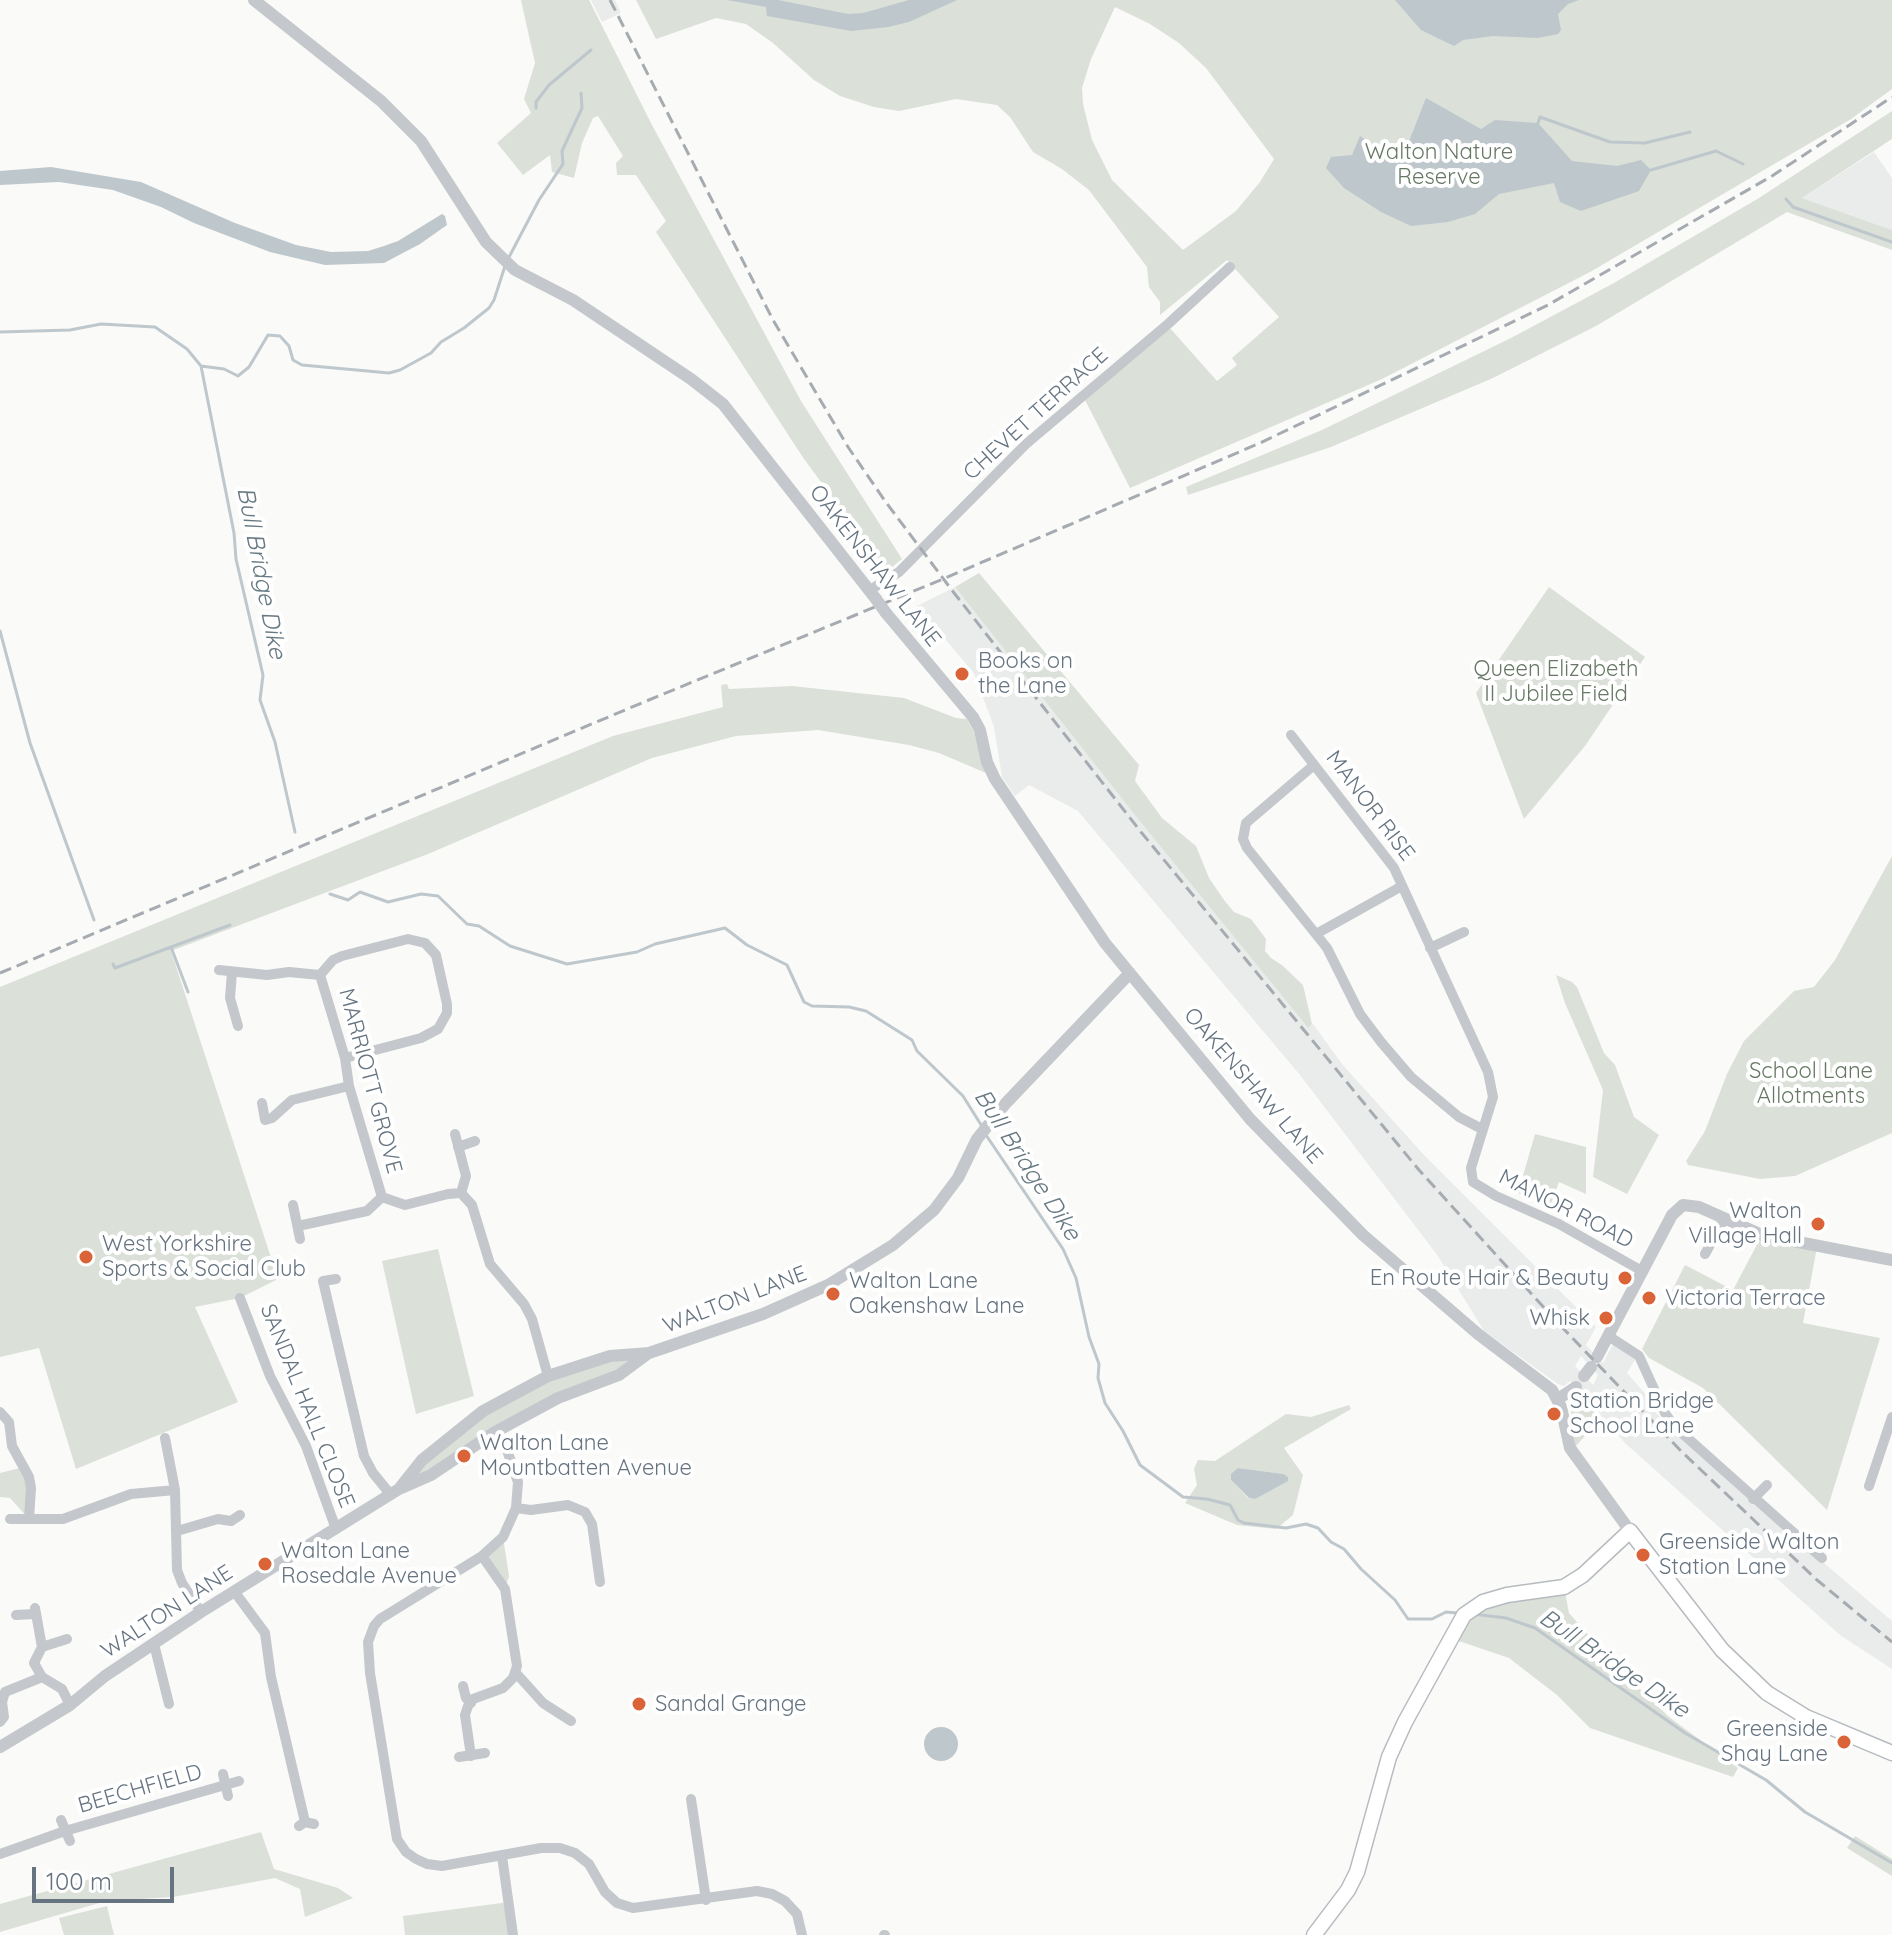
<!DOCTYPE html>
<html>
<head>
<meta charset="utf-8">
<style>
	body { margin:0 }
	#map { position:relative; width:1892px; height:1935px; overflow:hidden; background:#fafaf8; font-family:Quicksand,sans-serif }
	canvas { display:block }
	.scale { position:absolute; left:32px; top:1867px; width:142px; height:36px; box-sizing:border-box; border:4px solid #667481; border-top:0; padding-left:10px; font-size:24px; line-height:28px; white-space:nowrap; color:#667481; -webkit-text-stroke:6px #fff; paint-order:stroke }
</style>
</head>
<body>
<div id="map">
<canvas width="1892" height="1935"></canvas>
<div class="scale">100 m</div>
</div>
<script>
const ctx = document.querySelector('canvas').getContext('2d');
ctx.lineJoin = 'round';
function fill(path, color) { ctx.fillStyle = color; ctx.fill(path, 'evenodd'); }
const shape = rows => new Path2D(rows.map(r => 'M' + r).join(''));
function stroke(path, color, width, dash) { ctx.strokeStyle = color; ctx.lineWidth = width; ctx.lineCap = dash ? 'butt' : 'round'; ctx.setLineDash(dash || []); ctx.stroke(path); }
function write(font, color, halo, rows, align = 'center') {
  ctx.font = font + ' Quicksand,sans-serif'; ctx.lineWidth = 8; ctx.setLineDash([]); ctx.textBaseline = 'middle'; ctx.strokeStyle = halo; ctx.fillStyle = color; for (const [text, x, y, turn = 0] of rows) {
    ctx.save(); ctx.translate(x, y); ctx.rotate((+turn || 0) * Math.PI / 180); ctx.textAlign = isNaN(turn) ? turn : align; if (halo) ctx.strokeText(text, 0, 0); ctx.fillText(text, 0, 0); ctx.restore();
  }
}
const built = shape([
	[591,0,615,0,621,13,602,22],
	[1874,152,1892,178,1892,230,1802,198],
	[955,587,1138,819,1307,1027,1313,1024,1342,1064,1424,1155,1596,1327,1586,1345,1603,1363,1613,1344,1635,1360,1627,1373,1659,1409,1656,1413,1736,1488,1892,1621,1892,1669,1840,1635,1682,1494,1625,1443,1570,1381,1564,1386,1558,1384,1484,1331,1438,1256,1300,1075,1078,811,1029,785,1015,796,1002,777,994,727,974,673,917,606],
	[1581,1356,1598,1375,1593,1385,1575,1366]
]);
const green = shape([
	[521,0,589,0,652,125,801,401,902,559,887,571,804,459,656,232,666,221,636,175,617,175,616,163,623,156,598,116,593,118,582,143,574,178,552,172,550,155,523,175,497,143,531,113,524,99,535,63],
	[636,0,1892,0,1892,89,1851,119,1590,272,1382,379,1130,488,1085,400,1169,327,1217,381,1237,365,1232,358,1279,317,1227,260,1160,315,1160,302,1149,287,1147,267,1089,190,1062,169,1033,152,1010,117,997,105,956,99,899,111,874,107,840,96,814,80,773,43,746,24,716,18,656,39],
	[1115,7,1150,24,1179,43,1206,68,1274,159,1260,182,1236,211,1183,250,1112,180,1092,140,1083,104,1082,88,1091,59],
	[1892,111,1892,139,1802,198,1892,230,1892,250,1787,212,1596,326,1493,378,1331,447,1188,495,1186,487,1322,430,1511,338,1614,283,1759,198],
	[979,573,1139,765,1135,781,1162,818,1196,846,1209,878,1224,900,1234,912,1251,919,1266,939,1265,951,1271,958,1283,966,1303,985,1312,1024,1308,1028,1138,819,955,587],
	[1549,587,1645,657,1585,746,1524,819,1476,693],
	[727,684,729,689,792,686,904,698,956,718,967,719,975,734,986,773,939,753,909,745,818,730,736,736,652,758,428,854,171,951,278,1279,240,1298,195,1307,238,1402,76,1469,39,1348,0,1357,0,987,613,736,723,707,721,685],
	[1892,856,1892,1133,1795,1176,1760,1179,1688,1165,1686,1161,1705,1131,1727,1074,1744,1041,1794,991,1814,987,1835,960],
	[1556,975,1572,982,1577,987,1604,1053,1615,1065,1634,1117,1659,1135,1627,1194,1593,1177,1603,1090,1565,1003],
	[1535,1134,1586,1147,1586,1194,1559,1182,1550,1206,1518,1193],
	[1762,1235,1817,1247,1803,1323,1880,1338,1827,1510,1703,1388,1649,1358,1642,1349,1685,1265,1733,1290],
	[438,1249,474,1396,416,1414,382,1261],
	[649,1353,619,1375,558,1398,399,1489,483,1411,548,1376],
	[1579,1390,1601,1418,1575,1447,1571,1409],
	[1349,1405,1351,1409,1284,1448,1303,1475,1293,1515,1276,1529,1237,1525,1185,1503,1197,1485,1194,1469,1198,1460,1215,1461,1286,1414,1311,1417],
	[1238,1468,1284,1474,1288,1477,1255,1499,1248,1498,1231,1480],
	[24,1467,29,1477,29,1519,10,1498,0,1497,0,1473],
	[503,1537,509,1576,505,1589,482,1556],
	[1564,1587,1569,1613,1610,1660,1669,1717,1738,1768,1733,1777,1590,1728,1557,1695,1509,1658,1450,1638,1473,1607],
	[261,1832,274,1869,338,1888,353,1898,305,1917,300,1889,275,1878,173,1897,106,1901,0,1932,0,1904],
	[1855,1836,1892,1859,1892,1876,1847,1848],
	[509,1902,513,1935,405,1935,403,1916],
	[107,1906,114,1935,64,1935,59,1918]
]);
const water = shape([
	[727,0,778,0,848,14,863,13,909,0,957,0,909,22,888,27,851,31,767,16,766,7],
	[1395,0,1579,0,1568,4,1558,14,1561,30,1558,34,1538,38,1493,36,1463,40,1454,46,1421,30],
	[1426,98,1481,129,1495,120,1538,123,1572,161,1617,166,1641,160,1651,170,1639,191,1581,211,1560,202,1554,183,1499,194,1475,214,1448,222,1411,226,1381,212,1344,188,1326,168,1331,157,1352,155,1360,136,1390,157,1404,154],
	[51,167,141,182,235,223,296,245,331,252,368,251,384,246,398,241,442,214,445,216,447,225,420,244,384,263,325,265,270,252,194,223,161,207,113,190,59,182,0,185,0,171],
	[1238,1468,1284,1474,1288,1477,1288,1481,1255,1499,1249,1498,1231,1480,1231,1474],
	'924 1744a17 17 0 1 1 34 0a17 17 0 1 1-34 0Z'
]);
const stream = shape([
	[536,108,536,102,549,85,591,50],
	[1538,123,1540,117,1610,142,1645,143,1690,132],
	[1651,170,1716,151,1743,164],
	[1786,199,1793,207,1892,242],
	[508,259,539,200,563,164,562,151,582,108,581,93],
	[0,332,70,330,101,324,155,327,187,349,201,366,234,533,236,559,263,675,260,700,275,742,295,832],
	[201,366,224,369,238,376,249,367,268,335,280,336,289,346,293,360,302,365,389,373,400,370,431,353,441,342,464,328,489,308,494,300,505,266],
	[0,631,30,743,94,920],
	[330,894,348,900,360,892,388,902,421,894,438,896,467,924,479,926,510,946,567,964,637,952,655,944,725,928,747,945,787,965,804,1002,812,1006,849,1007,866,1011,912,1040,917,1051,963,1096,983,1128],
	[171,947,188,992],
	[113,964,115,968,230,925],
	[986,1135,1063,1249,1076,1278,1089,1337,1099,1364,1098,1378,1105,1403,1123,1431,1140,1465,1183,1497,1207,1499,1230,1505,1238,1520,1244,1523,1286,1528,1306,1524,1318,1528,1331,1542,1344,1549,1361,1569,1395,1600,1408,1619,1432,1619,1446,1612,1457,1613],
	[1473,1614,1506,1618,1535,1628,1685,1733,1766,1780,1805,1812,1892,1863]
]);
const minor = shape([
	[870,590,899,572,1026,444,1168,324,1230,267],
	[1291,735,1394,868,1488,1072,1493,1097,1471,1168,1473,1182,1496,1196,1559,1224,1642,1271],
	[1314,765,1246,823,1243,839,1247,848,1327,948,1360,1014,1381,1042,1411,1077,1459,1117,1482,1129],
	[1316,934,1402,886],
	[1430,948,1464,932],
	[219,970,267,975,289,972,320,975],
	[232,972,230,998,238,1026],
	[320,975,345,1058,349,1086,382,1197,405,1205,448,1194,461,1193,472,1205,490,1264,524,1304,532,1319,548,1376],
	[320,975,333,960,342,956,408,939,425,943,436,955,447,1004,447,1013,438,1029,421,1038,345,1058],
	[262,1103,265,1120,272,1118,292,1100,349,1086],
	[455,1134,466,1176,461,1193],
	[458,1147,475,1141],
	[293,1205,300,1239],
	[298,1226,367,1211,382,1197],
	[1705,1254,1724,1219],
	[336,1279,323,1281,364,1456,373,1473,391,1495],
	[240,1298,270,1376,306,1446,336,1529],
	[1610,1337,1639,1356,1665,1413,1674,1426,1822,1558],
	[0,1412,9,1422,12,1446,29,1477,31,1488,29,1519],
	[495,1432,507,1450,518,1482,516,1508,503,1537,482,1556,380,1619,374,1626,368,1642,370,1673,397,1839,406,1852,416,1859,427,1864,442,1866,541,1848,560,1848,575,1853,589,1864,605,1892,617,1903,633,1908,757,1891,772,1894,785,1901,797,1914,802,1935],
	[165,1438,175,1490,177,1570,182,1583,201,1612],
	[1869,1486,1892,1417],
	[1753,1499,1767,1485],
	[516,1508,531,1510,568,1505,585,1512,592,1524,600,1582],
	[10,1519,63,1519,131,1494,175,1490],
	[177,1531,218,1519,231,1521,240,1515],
	[234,1591,265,1633,271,1677,305,1822],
	[35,1608,42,1647],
	[16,1615,34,1614],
	[67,1639,42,1647,34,1663,42,1677,62,1689,70,1705],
	[154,1644,169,1704],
	[516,1673,543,1703,571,1721],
	[463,1686,466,1698,471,1703],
	[0,1722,4,1717,2,1702,5,1692,42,1677],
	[471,1756,465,1715,468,1706,473,1699,503,1688,513,1678,517,1666,505,1589,482,1556],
	[459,1757,485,1753],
	[223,1774,228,1796],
	[691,1799,706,1900],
	[61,1820,70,1841],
	[299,1826,305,1822,314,1824],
	[0,1854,65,1831,239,1781],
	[502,1856,513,1935],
	[884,1935,885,1935]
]);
const tertiary = shape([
	[254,0,381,101,421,141,486,242,515,270,573,300,691,379,723,404,876,599],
	[886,613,973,717,980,730,987,762,995,779,1105,943,1250,1119,1363,1235,1478,1334,1552,1390,1561,1407,1570,1448,1630,1531],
	[1597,1357,1672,1215,1683,1205,1699,1207,1762,1235,1892,1260],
	[1584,1376,1591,1367],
	[1558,1399,1576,1387],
	[399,1489,422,1460,483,1411,548,1376,610,1356,649,1353,763,1314,828,1285,893,1245,934,1210,958,1178,977,1139,1006,1103,1130,973],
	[0,1747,70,1705,105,1676,201,1612,399,1489,431,1475,495,1432,558,1398,619,1375,646,1355]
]);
const secondary = shape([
	[1314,1935,1348,1890,1357,1872,1389,1757,1405,1722,1464,1615,1483,1602,1507,1595,1564,1587,1583,1575,1630,1531,1722,1650,1767,1693,1806,1717,1892,1753]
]);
const rail = shape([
	[610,0,773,320,848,447,885,501,951,589,1141,832,1419,1170,1558,1323,1681,1451,1817,1580,1892,1642],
	[0,973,644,702,943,579,1260,443,1548,305,1772,176,1892,97]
]);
const tertiaryBridge = shape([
	[876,599,886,613]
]);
const markers = [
	[962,674,8,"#da6437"],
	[1818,1224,8,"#da6437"],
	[86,1257,8,"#da6437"],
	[1625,1278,8,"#da6437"],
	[833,1294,8,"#da6437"],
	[1649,1298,8,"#da6437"],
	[1606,1318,8,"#da6437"],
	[1554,1414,8,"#da6437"],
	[464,1456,8,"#da6437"],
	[1643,1555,8,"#da6437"],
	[265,1564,8,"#da6437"],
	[639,1704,8,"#da6437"],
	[1844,1742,8,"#da6437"]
];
const parkNames = [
	["Walton Nature",1439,152],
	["Reserve",1439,177],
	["Queen Elizabeth",1556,669],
	["II Jubilee Field",1556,694],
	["School Lane",1811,1071],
	["Allotments",1811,1096]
];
const streetNames = [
	["CHEVET TERRACE",1036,414,-42],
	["OAKENSHAW LANE",875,566,52],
	["MANOR RISE",1370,806,53],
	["MARRIOTT GROVE",370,1081,75],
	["OAKENSHAW LANE",1253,1086,49],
	["MANOR ROAD",1566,1209,27],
	["WALTON LANE",735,1300,-21],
	["SANDAL HALL CLOSE",307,1406,68],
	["WALTON LANE",167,1612,-33],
	["BEECHFIELD",140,1789,-16]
];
const poiNames = [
	["Books on",978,661],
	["the Lane",978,686],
	["Walton",1802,1211,"right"],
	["Village Hall",1802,1236,"right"],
	["West Yorkshire",102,1244],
	["Sports & Social Club",102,1269],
	["En Route Hair & Beauty",1609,1278,"right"],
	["Walton Lane",849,1281],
	["Oakenshaw Lane",849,1306],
	["Victoria Terrace",1665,1298],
	["Whisk",1590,1318,"right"],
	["Station Bridge",1570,1401],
	["School Lane",1570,1426],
	["Walton Lane",480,1443],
	["Mountbatten Avenue",480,1468],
	["Greenside Walton",1659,1542],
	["Station Lane",1659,1567],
	["Walton Lane",281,1551],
	["Rosedale Avenue",281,1576],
	["Sandal Grange",655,1704],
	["Greenside",1828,1729,"right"],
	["Shay Lane",1828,1754,"right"]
];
const waterNames = [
	["Bull Bridge Dike",261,573,79],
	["Bull Bridge Dike",1027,1165,57],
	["Bull Bridge Dike",1614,1664,34]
];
fill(built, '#eaeceb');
fill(green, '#dbe0d9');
fill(water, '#bec7cc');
stroke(stream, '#bec7cc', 3);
stroke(secondary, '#b6bbc0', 17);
stroke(minor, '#c4c7cb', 10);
stroke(tertiary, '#c4c7cb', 12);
stroke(secondary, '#fff', 14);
stroke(rail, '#a5abb0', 3, [12, 6]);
stroke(tertiaryBridge, '#c4c7cb', 12);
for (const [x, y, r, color] of markers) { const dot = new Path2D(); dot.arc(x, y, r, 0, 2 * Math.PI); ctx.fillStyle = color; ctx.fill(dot); stroke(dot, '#fff', 3); }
write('22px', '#677965', '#fff', parkNames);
write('22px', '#667481', '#fff', streetNames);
write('22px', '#667481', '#fff', poiNames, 'left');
write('italic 24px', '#677982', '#fff', waterNames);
</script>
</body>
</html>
